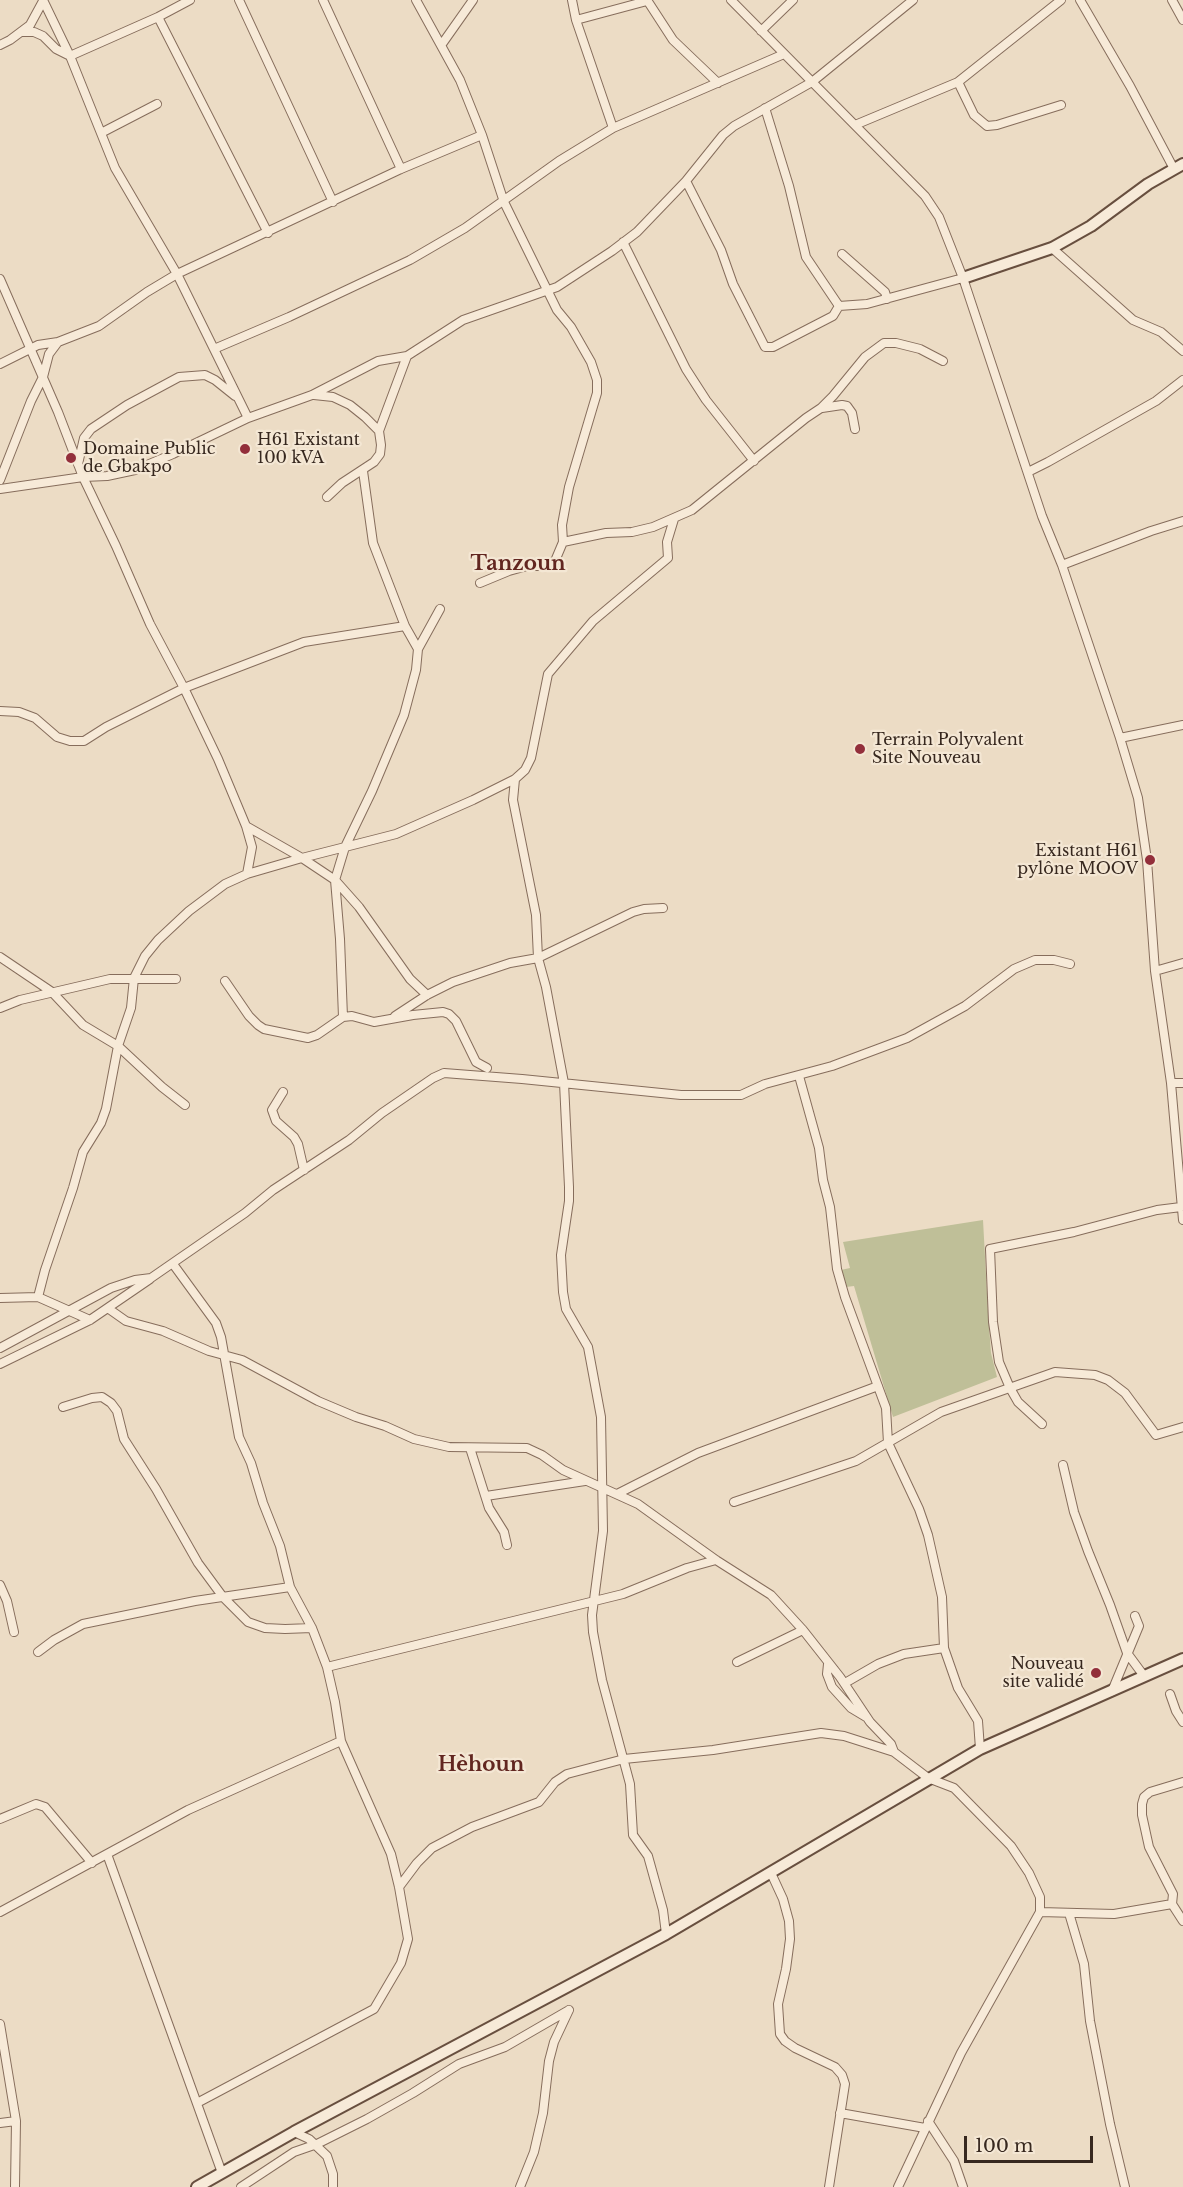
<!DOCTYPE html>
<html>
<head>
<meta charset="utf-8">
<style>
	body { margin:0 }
	#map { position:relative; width:1183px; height:2187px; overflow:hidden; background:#ecdcc5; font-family:"Libre Baskerville",serif }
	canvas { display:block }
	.scale { position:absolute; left:964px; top:2136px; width:129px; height:27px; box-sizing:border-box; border:3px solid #37281f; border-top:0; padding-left:8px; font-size:18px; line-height:21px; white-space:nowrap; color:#37281f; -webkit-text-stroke:4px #f4e7d4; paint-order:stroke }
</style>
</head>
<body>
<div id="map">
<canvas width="1183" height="2187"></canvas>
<div class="scale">100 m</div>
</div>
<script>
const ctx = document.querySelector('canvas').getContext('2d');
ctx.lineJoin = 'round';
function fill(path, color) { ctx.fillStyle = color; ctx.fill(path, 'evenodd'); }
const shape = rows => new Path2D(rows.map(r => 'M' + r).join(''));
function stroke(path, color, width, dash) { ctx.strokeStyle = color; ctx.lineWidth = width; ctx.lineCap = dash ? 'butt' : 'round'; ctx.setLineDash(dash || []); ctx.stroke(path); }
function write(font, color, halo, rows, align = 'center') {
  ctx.font = font + ' "Libre Baskerville",serif'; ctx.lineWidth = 4.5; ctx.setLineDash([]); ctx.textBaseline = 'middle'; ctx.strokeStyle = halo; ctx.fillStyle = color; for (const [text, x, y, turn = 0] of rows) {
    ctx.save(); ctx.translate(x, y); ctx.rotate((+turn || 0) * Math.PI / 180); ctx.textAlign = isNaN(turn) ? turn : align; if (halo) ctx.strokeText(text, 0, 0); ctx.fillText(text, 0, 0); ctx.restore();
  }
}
const cemetery = shape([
	[983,1220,988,1312,991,1353,997,1377,893,1417,854,1286,846,1287,841,1270,850,1268,843,1242]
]);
const street = shape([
	[43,0,70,56,115,168,177,274,248,418],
	[239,0,333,202],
	[323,0,401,169],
	[572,0,576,20],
	[647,0,673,40,718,83],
	[731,0,925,196,939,217,963,278,1042,516,1062,565,1120,738,1138,798,1147,860,1155,971,1171,1083,1183,1220],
	[1080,0,1130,86,1174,169],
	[1172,0,1183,20],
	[158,17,268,233],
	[761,31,793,0],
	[23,32,34,32,43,36,56,49,70,56,158,17,190,0],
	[442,44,473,0],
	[0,45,10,40,30,25,43,1],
	[958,82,974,115,987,126,997,125,1061,105],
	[765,108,789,186,806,257,839,306,867,304,963,278],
	[855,125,958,82,1061,0],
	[613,128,576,20,647,1],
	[101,133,157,104],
	[686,181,721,250,733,284,765,347,773,347,833,316,839,306],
	[623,242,686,369,706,400,754,461],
	[1052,248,1133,320,1161,332,1183,351],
	[842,254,885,292,887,299],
	[0,279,58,412,83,477,116,546,150,624,184,688,218,759,246,826,302,858,335,880,359,907,410,979,427,995],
	[214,349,289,317,410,260,465,228,559,161,613,128,784,54],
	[0,364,38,345,58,342],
	[314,395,333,397,350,405,365,417,379,431],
	[822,408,842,405,847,406,852,413,855,429],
	[78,464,84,438,91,429,127,405,179,377,205,375,215,380,235,396],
	[1028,472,1048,462,1156,401,1183,380],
	[0,480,31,401,43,377,49,354,58,342,99,326,147,292,177,274,401,169,482,135,460,80,416,0],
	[0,489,83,477,107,476,135,470,173,454,248,418,312,395,378,361,407,356,463,320,557,287,612,251,637,232,686,181,723,135,734,126,812,82,913,0],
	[327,497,342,483,374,462,380,454,381,445,379,431,407,356],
	[563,542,606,533,632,532,653,527,692,510,806,418,821,408,833,396,865,357,884,343,896,343,920,349,943,361],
	[1062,565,1151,531,1183,521],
	[480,583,509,571,527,566,541,566,555,561,563,542,562,525,569,487,597,393,597,380,591,362,571,327,557,310,504,202,482,135],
	[418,649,440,609],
	[0,711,19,712,35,718,57,737,70,741,84,741,106,727,184,688,304,642,405,626],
	[1120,738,1183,725],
	[515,779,513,800,536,915,538,958,546,987,564,1083,569,1187,569,1201,561,1255,563,1292,566,1309,588,1347,601,1417,603,1531,592,1615,593,1632,602,1680,630,1784,633,1835,648,1856,663,1910,666,1934],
	[246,826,252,847,247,874],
	[0,957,52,992,83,1025,118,1046,162,1087,185,1105],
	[1155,971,1183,963],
	[225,981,249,1016,258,1025,264,1029,308,1038,317,1035,343,1017,352,1016,374,1022,413,1015,443,1012,449,1014,456,1021,476,1062,487,1068],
	[0,1008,20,1000,110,979,176,979],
	[395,1016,427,995,453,982,510,963,538,958,633,912,644,909,663,908],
	[343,1017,340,939,335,880,345,847,372,791,404,715,416,670,418,649,405,626,373,543,363,471],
	[799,1076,819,1148,823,1180,830,1207,837,1269,845,1297,886,1408,888,1443,919,1509,928,1535,942,1597,944,1648,958,1688,978,1721,980,1749],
	[1171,1083,1183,1083],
	[283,1092,272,1110,276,1121,294,1137,298,1144,304,1170],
	[173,1264,216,1323,221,1337,239,1437,251,1463,263,1503,280,1546,290,1587,312,1628,327,1667,335,1702,341,1741,391,1854,399,1887,408,1939,401,1963,374,2009,197,2103],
	[38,1297,45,1270,73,1188,83,1152,101,1123,106,1109,118,1046,131,1008,134,978,145,956,158,940,189,911,225,884,247,874,302,858,396,834,473,800,515,779,525,770,531,758,548,674,593,621,668,558,667,542,674,519],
	[0,1298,38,1297,90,1320],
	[109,1309,126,1321,163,1331,209,1351,242,1360,318,1401,356,1417,385,1426,414,1439,449,1447,527,1448,542,1455,563,1470,638,1504,716,1560,771,1595,803,1630,840,1677,870,1722,891,1744,894,1752,928,1778,954,1788,1011,1846,1029,1873,1040,1897,1040,1912],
	[0,1348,111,1288,135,1280,151,1278,245,1213,273,1190,349,1140,382,1113,433,1078,444,1073,522,1079,681,1095,741,1095,765,1084,832,1066,907,1038,965,1006,1014,969,1035,960,1054,960,1070,964],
	[0,1364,90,1320,150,1279],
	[63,1407,92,1398,102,1397,111,1403,117,1411,124,1439,156,1489,198,1563,223,1597,248,1622,265,1628,285,1629,312,1628],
	[1042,1424,1018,1402,1010,1388,999,1362,993,1322,990,1249,1074,1232,1157,1210,1181,1207],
	[470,1448,489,1508,504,1532,507,1545],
	[1063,1465,1074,1512,1088,1551,1110,1605,1127,1653,1144,1676],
	[617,1494,698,1453,878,1386],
	[486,1496,585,1481],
	[734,1502,856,1461,941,1412,1055,1372,1095,1375,1108,1380,1125,1393,1156,1435,1183,1427],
	[0,1585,7,1601,14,1632],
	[38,1652,54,1640,83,1624,195,1601,290,1587],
	[737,1662,803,1630],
	[828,1664,827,1674,832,1687,851,1708,866,1717],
	[327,1667,623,1594,687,1568,716,1560],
	[845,1683,878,1664,904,1654,944,1648],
	[1112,1691,1139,1626,1135,1616],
	[1170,1694,1176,1711,1183,1722],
	[0,1819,36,1804,45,1807,92,1863],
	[107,1854,222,2173],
	[771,1873,783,1899,789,1921,790,1939,786,1969,778,2004,780,2034,785,2041,795,2048,835,2067,842,2075,845,2084,829,2187],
	[399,1887,417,1863,432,1848,472,1827,539,1802,555,1782,567,1774,624,1759,713,1750,821,1733,844,1736,894,1752],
	[1172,1904,1173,1894,1149,1847,1142,1815,1142,1804,1144,1797,1150,1792,1183,1782],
	[0,1912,188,1810,341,1741],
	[1069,1913,1084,1964,1090,2021,1110,2124,1125,2187],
	[0,2024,16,2121,15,2187],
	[840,2113,925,2128],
	[928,2121,954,2161,963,2187],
	[0,2123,16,2121],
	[294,2132,309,2139,327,2156,333,2174,333,2187],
	[241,2187,294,2152,317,2144,367,2119,413,2093,459,2064,505,2047,569,2010],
	[520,2187,534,2152,543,2113,549,2061,554,2042,569,2010],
	[898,2187,961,2053,1040,1912,1114,1914,1172,1904,1183,1921]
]);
const secondary = shape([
	[963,278,1052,248,1091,226,1148,184,1183,164],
	[197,2187,294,2132,666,1934,980,1749,1183,1659]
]);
const markers = [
	[245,449,6,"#932f3b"],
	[71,458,6,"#932f3b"],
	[860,749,6,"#932f3b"],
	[1150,860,6,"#932f3b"],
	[1096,1673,6,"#932f3b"]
];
const poiNames = [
	["H61 Existant",257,440],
	["100 kVA",257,458],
	["Domaine Public",83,449],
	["de Gbakpo",83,467],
	["Terrain Polyvalent",872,740],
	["Site Nouveau",872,758],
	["Existant H61",1138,851,"right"],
	["pylône MOOV",1138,869,"right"],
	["Nouveau",1084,1664,"right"],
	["site validé",1084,1682,"right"]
];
const quarterNames = [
	["Tanzoun",518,564],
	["Hèhoun",481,1765]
];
fill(cemetery, '#bfbf98');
stroke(street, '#866d5c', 10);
stroke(secondary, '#684f3f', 14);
stroke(street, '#f7ead8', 8);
stroke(secondary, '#f7ead8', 10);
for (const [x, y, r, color] of markers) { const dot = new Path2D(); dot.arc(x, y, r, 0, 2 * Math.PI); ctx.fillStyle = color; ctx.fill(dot); stroke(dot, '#f4e7d4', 2); }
write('16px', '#37281f', '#f4e7d4', poiNames, 'left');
write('bold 20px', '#622620', '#f4e7d4', quarterNames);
</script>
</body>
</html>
